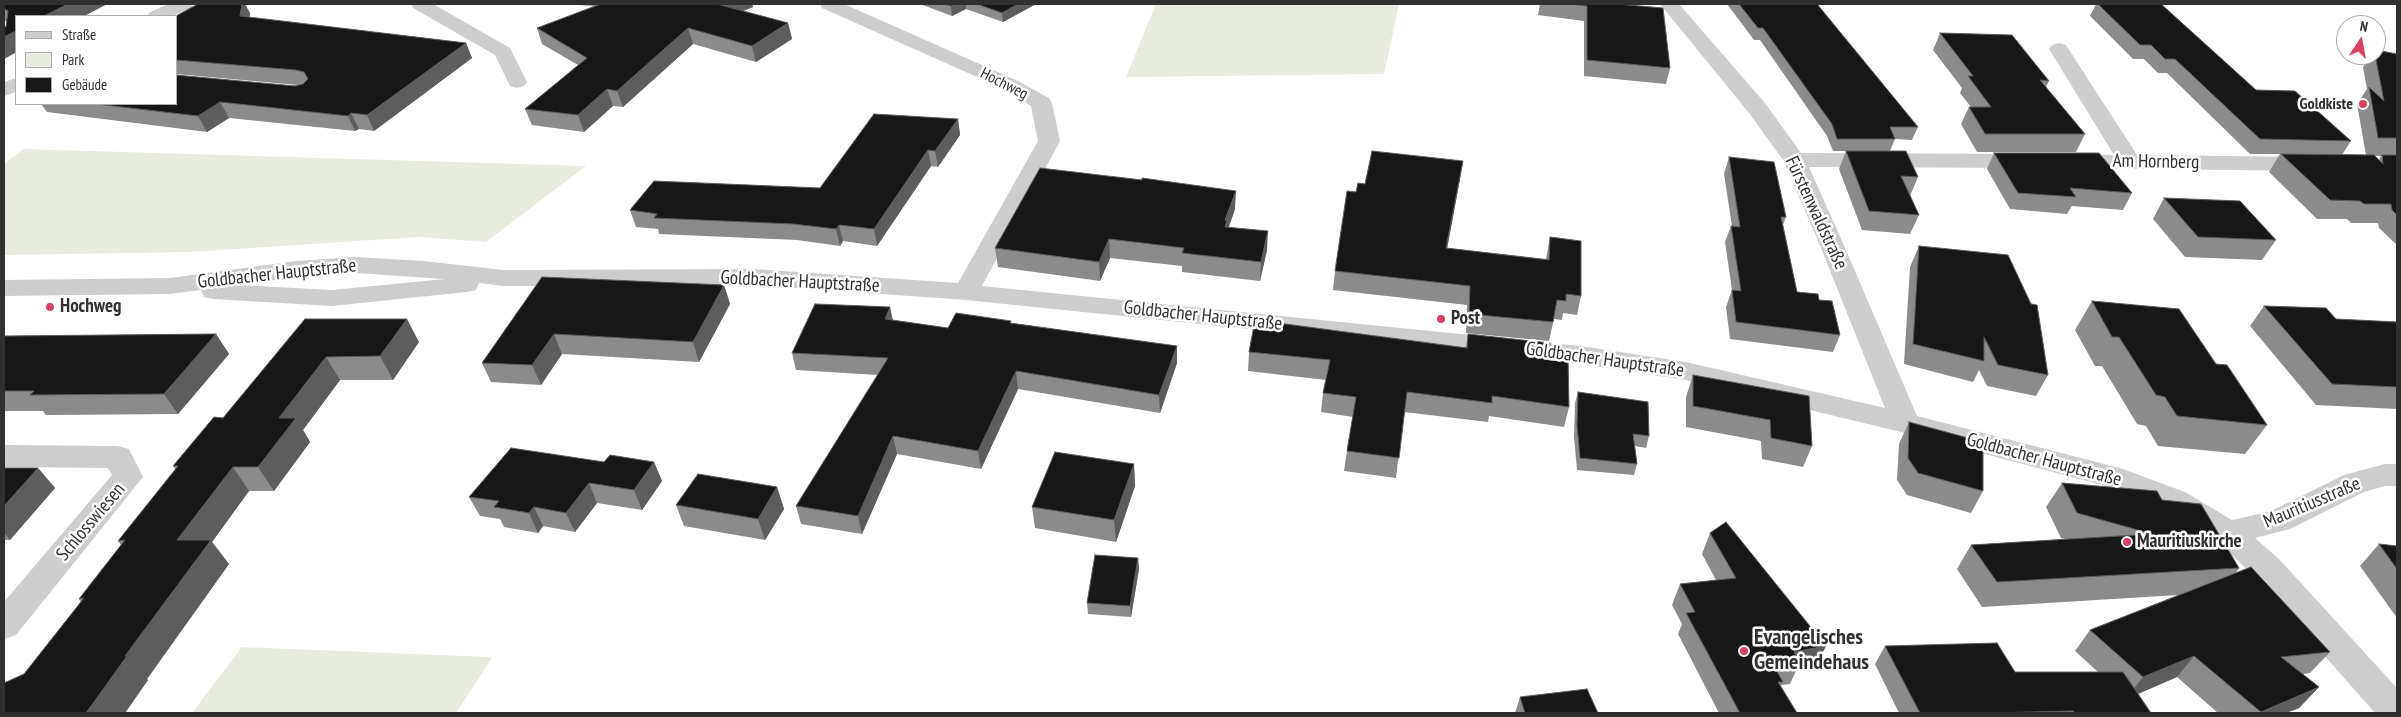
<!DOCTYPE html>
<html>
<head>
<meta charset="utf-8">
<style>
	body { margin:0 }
	#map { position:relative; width:2401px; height:717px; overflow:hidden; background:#fff; font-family:"PT Sans Narrow",sans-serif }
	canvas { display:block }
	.frame { position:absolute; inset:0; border:5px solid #303030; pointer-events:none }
	.legend { position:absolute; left:15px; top:15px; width:162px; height:90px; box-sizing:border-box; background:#fff; border:1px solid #acacac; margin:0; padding:6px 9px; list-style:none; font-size:15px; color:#303030 }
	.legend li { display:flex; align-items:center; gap:10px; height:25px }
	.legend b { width:25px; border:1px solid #acacac }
	.north { position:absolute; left:2336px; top:15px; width:50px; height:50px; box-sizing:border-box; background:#fff; border:1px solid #acacac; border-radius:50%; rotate:12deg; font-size:14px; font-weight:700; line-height:20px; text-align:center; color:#303030 }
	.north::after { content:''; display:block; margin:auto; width:18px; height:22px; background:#d94061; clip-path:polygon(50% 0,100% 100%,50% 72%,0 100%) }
</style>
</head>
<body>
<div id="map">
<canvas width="2401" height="717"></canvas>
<div class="frame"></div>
<ul class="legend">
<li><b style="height:6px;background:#cdcdcd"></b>Straße</li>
<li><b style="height:14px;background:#e7ecdf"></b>Park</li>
<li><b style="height:14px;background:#171717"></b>Gebäude</li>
</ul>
<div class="north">N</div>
</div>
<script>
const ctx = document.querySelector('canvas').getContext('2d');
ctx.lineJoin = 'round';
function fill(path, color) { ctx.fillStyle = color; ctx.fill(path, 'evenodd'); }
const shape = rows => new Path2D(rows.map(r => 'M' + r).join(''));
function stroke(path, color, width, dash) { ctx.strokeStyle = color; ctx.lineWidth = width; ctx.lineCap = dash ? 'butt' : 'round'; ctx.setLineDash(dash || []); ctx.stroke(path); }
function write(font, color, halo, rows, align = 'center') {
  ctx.font = font + ' "PT Sans Narrow",sans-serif'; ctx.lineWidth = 5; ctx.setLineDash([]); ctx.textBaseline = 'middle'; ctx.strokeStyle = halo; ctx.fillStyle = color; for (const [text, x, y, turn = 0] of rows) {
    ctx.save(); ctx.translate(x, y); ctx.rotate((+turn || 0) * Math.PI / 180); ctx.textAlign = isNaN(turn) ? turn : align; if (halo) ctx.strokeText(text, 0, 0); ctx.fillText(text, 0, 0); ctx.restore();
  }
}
const green = shape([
	[1156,4,1399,4,1384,74,1126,77],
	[24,149,586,166,486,242,420,237,188,252,4,255,4,164],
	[242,647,489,657,492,658,456,713,192,713]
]);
const minor = shape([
	[169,4,193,4,191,8,172,16,147,16,150,12,169,4],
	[411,4,433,4,510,48,527,82,524,86,517,88,510,86,495,55,413,8,411,4],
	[820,4,844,4,1018,81,1049,98,1052,103,1060,141,982,286,1580,346,1686,362,1885,408,1819,243,1783,160,1749,113,1660,4,1679,4,1765,103,1801,153,2027,154,2035,156,2038,161,2035,166,2027,168,1809,167,1843,243,1917,416,2120,468,2185,492,2232,520,2271,511,2344,475,2385,464,2397,464,2397,486,2385,486,2364,492,2290,529,2255,538,2279,559,2397,688,2397,713,2375,713,2255,577,2217,541,2163,508,2102,485,1905,433,1686,380,1580,364,1454,350,966,300,754,285,503,286,479,283,476,290,467,292,332,306,213,299,204,297,201,290,170,294,4,296,4,280,170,278,296,261,355,257,424,261,503,270,754,269,958,283,1038,141,1031,106,1004,89,822,8,820,4],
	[355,273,445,279,332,290,239,285,296,277,355,273],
	[2059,43,2066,45,2137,155,2312,157,2320,159,2323,164,2320,169,2312,171,2068,168,2060,166,2057,161,2060,156,2068,154,2114,155,2049,49,2052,45,2059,43],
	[16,78,16,92,4,96,4,82,16,78],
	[4,445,118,446,129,449,143,477,16,635,4,639,4,602,112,475,108,468,4,467,4,445]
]);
const wall = shape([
	[4,4,107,4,4,59,4,26,6,27,7,22,4,20],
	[578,4,752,4,753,7,743,11,788,23,792,39,756,62,693,44,623,107,613,106,584,132,532,125,525,109,578,65,542,44,537,28,594,6,578,5],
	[920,4,1036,4,1003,22,966,9,952,16],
	[1540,4,1617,4,1670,68,1666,84,1584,76,1584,21,1538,15],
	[1727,4,1817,4,1918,127,1912,140,1895,139,1890,151,1918,177,1910,196,1919,215,1910,234,1862,230,1839,169,1846,151,1833,151,1827,136,1760,40,1754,40],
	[2096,4,2161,4,2256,90,2351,141,2342,155,2366,155,2357,104,2367,89,2363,67,2371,55,2397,54,2397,245,2379,228,2378,223,2351,223,2347,219,2317,219,2269,172,2280,154,2250,154,2167,73,2158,73,2144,59,2133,59,2090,16],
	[2374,156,2381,156,2379,160],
	[250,13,249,17,466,43,472,58,374,131,359,129,355,131,229,118,207,132,47,112,41,104,176,104,298,85,176,74,176,16],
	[1940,33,2049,81,2046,87,2085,134,2076,152,1977,152,1961,124,1969,107,1971,107,1960,93,1962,88,1933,50],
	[958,119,960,135,938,167,931,166,877,246,843,241,840,246,797,240,659,234,658,229,636,227,630,210,820,188],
	[1994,153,2132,193,2123,210,2072,206,2067,214,2010,209,1987,169],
	[1729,157,1786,217,1783,225,1797,292,1819,300,1840,335,1833,352,1730,339,1726,307,1732,290,1725,242,1731,226,1732,226,1724,174],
	[1460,179,1447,248,1546,259,1550,237,1581,296,1577,315,1563,313,1562,320,1554,319,1549,341,1466,333,1467,305,1333,290,1335,271,1365,184],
	[2164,198,2276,240,2262,260,2185,257,2153,219],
	[1235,209,1229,227,1267,250,1260,281,1182,272,1182,266,1110,258,1100,281,998,267,995,248],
	[1919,246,2048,375,2036,396,1987,386,1979,370,1973,382,1904,364,1910,267],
	[542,277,724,285,730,304,699,362,562,354,541,385,491,382,482,363],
	[2092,301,2216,364,2267,425,2245,454,2158,446,2146,426,2137,424,2102,366,2095,366,2075,330],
	[2264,306,2336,319,2397,322,2397,409,2316,405,2250,326],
	[890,307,893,320,948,328,1011,323,1177,346,1177,363,1160,413,1018,389,981,469,897,454,862,534,801,524,796,506,878,375,796,370,792,353],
	[305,319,419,342,393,380,340,380,303,430,310,442,274,491,249,491,212,542,229,564,147,679,148,680,125,713,4,713,24,674,81,602,79,599,121,545,118,541,176,470,173,466,223,418],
	[216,334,229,354,178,414,46,415,43,411,4,411,4,336],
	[1468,334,1549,352,1569,407,1564,427,1489,416,1488,422,1404,412,1396,478,1344,471,1347,451,1353,417,1321,412,1323,393,1326,380,1248,371,1249,352,1466,347],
	[1693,375,1812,446,1803,467,1762,459,1761,441,1686,427,1686,397],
	[1578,392,1649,436,1646,448,1635,446,1637,464,1634,475,1577,470,1574,437,1575,403],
	[1909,422,1983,491,1971,513,1907,495,1897,480,1899,444],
	[604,462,654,462,662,481,642,510,597,503,575,532,543,526,538,533,504,527,500,519,480,516,469,497],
	[1134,464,1135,486,1116,542,1035,528,1032,507],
	[4,468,38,468,55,488,10,540,4,540],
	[2062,483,2162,500,2239,568,2236,573,2330,652,2310,673,2303,674,2319,687,2299,708,2286,713,2218,713,2177,677,2138,694,2151,713,1899,713,1875,664,1885,646,2015,672,2098,672,2075,651,2090,630,2178,595,1982,607,1957,569,1971,545,2065,539,2061,538,2046,507],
	[777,487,784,509,765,540,684,526,676,505],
	[1710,533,1826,646,1815,667,1796,671,1790,684,1781,685,1781,686,1797,713,1719,713,1678,634,1682,624,1672,605,1680,584,1716,580,1702,554],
	[2379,544,2397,546,2397,618,2360,566],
	[1138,558,1139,569,1131,617,1088,614,1087,603],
	[1520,697,1598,713,1515,713]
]);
const shadedWall = shape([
	[68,4,107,4,84,16,44,16],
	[242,4,245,4,250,13,248,31,240,16],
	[718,4,752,4,753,7,721,20],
	[956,4,966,4,966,9,952,16,951,6],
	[1018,4,1036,4,1003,22,1002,13],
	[788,23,792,39,756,62,752,46],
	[688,28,693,44,623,107,617,91],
	[16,31,16,52,4,59,4,37],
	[466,43,472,58,374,131,367,115],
	[607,89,613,106,584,132,578,115],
	[220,102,229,118,207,132,198,116],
	[351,113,359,129,355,131,348,116],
	[958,119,960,135,938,167,935,151],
	[928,150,931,166,877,246,874,229],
	[1463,161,1460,179,1444,266,1446,248],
	[1236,191,1235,209,1227,231,1225,246,1225,220],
	[839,225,843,241,840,246,836,229],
	[1268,231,1267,250,1260,281,1261,262],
	[1109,239,1110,258,1100,281,1099,262],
	[724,285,730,304,699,362,693,342],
	[890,307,893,324,885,319],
	[407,319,419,342,393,380,380,356],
	[216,334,229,354,178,414,164,394],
	[554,334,562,354,541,385,532,365],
	[1177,346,1177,363,1160,413,1159,395],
	[326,357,340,380,303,430,310,442,274,491,258,467,279,418],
	[1016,371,1018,389,981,469,978,451],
	[893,436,897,454,862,534,858,516],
	[654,462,662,481,642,510,634,490],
	[1134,464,1135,486,1116,542,1114,520],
	[233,467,249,491,212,542,229,564,147,679,148,680,125,713,86,713,125,656,177,540],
	[38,468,55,488,10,540,4,533,4,506],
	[589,483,597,503,575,532,566,513],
	[777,487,784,509,765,540,758,519],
	[534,507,543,526,538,533,529,513],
	[1138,558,1139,569,1131,617,1130,606],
	[1826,646,1815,667,1796,671,1800,663,1794,652],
	[2194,656,2177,677,2126,699,2143,677],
	[2319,687,2299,708,2286,713,2260,713]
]);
const building = shape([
	[4,4,68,4,44,16,16,16,16,31,4,37,4,26,6,27,8,11,4,9,4,4],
	[198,4,242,4,240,16,466,43,367,115,351,113,348,116,220,102,198,116,96,104,176,104,176,75,295,86,303,84,308,79,304,72,296,70,176,60,176,16,198,4],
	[601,4,718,4,717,4,788,23,752,46,688,28,617,91,607,89,578,115,525,109,587,58,537,28,601,4],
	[944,4,956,4,951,6,944,4],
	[977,4,1018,4,1002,13,977,4],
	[1570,4,1617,4,1663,8,1670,68,1587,60,1587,6,1570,4],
	[1739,4,1817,4,1918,127,1890,127,1895,139,1837,139,1832,124,1763,28,1758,28,1739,4],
	[2098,4,2161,4,2256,90,2295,91,2351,141,2260,139,2175,59,2165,59,2151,45,2140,45,2098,4],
	[1940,33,2012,35,2049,81,2040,80,2085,134,1985,134,1969,107,1991,107,1968,76,1973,76,1940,33],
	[2376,50,2397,54,2397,138,2378,138,2369,87,2384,101,2375,55,2376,55,2376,50],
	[874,114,958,119,935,151,928,150,874,229,839,225,836,229,793,224,654,218,657,214,630,210,654,181,820,188,874,114],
	[1372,151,1463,161,1446,248,1549,260,1550,237,1581,241,1581,296,1566,294,1566,301,1557,300,1553,322,1469,314,1470,286,1335,271,1347,191,1356,192,1358,183,1365,184,1372,151],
	[1846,151,1906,151,1918,177,1901,176,1919,215,1869,211,1846,151],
	[1994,153,2099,153,2132,193,2070,188,2076,197,2018,193,1994,153],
	[2281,154,2374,155,2383,164,2382,155,2397,155,2397,215,2392,210,2391,204,2364,204,2360,201,2330,200,2281,154],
	[1729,157,1774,162,1786,217,1781,217,1797,292,1818,294,1819,300,1832,301,1840,335,1736,322,1732,290,1741,291,1731,226,1740,227,1729,157],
	[1040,168,1142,180,1142,178,1236,191,1225,220,1227,220,1225,227,1268,231,1261,262,1182,253,1184,248,1109,239,1099,262,995,248,1040,168],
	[2164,198,2240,201,2276,240,2198,237,2164,198],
	[1919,246,2008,255,2031,304,2037,305,2048,375,1998,365,1984,337,1984,361,1913,344,1919,246],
	[542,277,724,285,693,342,554,334,532,365,482,363,542,277],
	[2092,301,2179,309,2216,364,2227,365,2267,425,2177,416,2165,397,2156,395,2119,337,2112,337,2092,301],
	[815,304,890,307,885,319,948,328,956,313,1011,321,1010,323,1177,346,1159,395,1016,371,978,451,893,436,858,516,796,506,888,358,792,353,815,304],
	[2264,306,2326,308,2336,319,2397,322,2397,387,2332,384,2264,306],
	[305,319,407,319,380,356,326,357,279,418,296,418,258,467,233,467,177,540,211,540,125,656,127,656,86,713,4,713,4,683,24,674,84,598,79,599,125,540,118,541,178,466,173,466,214,417,223,418,305,319],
	[1255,320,1467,348,1468,334,1550,343,1549,352,1568,356,1569,407,1492,396,1492,403,1407,392,1399,458,1347,451,1356,397,1323,393,1330,360,1249,352,1255,320],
	[216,334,164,394,30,395,34,391,4,391,4,372,5,371,4,371,4,336,216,334],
	[1693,375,1809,396,1812,446,1771,438,1770,420,1693,406,1693,375],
	[1578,392,1648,402,1649,436,1633,434,1637,464,1580,458,1577,425,1578,392],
	[1909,422,1983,442,1983,491,1918,473,1908,458,1909,422],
	[511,448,604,462,610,455,654,462,634,490,589,483,566,513,534,507,529,513,494,507,499,501,469,497,511,448],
	[1055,452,1134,464,1114,520,1032,507,1055,452],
	[4,468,38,468,4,506,4,468],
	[698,474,777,487,758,519,676,505,698,474],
	[2062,483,2157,491,2162,500,2201,504,2239,568,1997,582,1971,545,2152,534,2077,513,2062,483],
	[1726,522,1826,646,1794,652,1800,663,1774,666,1783,682,1778,682,1797,713,1740,713,1686,613,1695,612,1680,584,1736,578,1710,533,1726,522],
	[2379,544,2397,546,2397,569,2379,544],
	[1095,555,1138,558,1130,606,1087,603,1095,555],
	[2251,567,2330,652,2281,657,2319,687,2261,712,2194,656,2143,677,2090,630,2251,567],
	[1997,643,2015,672,2123,672,2151,713,2074,713,2073,711,1991,713,1920,713,1885,646,1997,643],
	[1587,689,1598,713,1525,713,1520,697,1587,689]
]);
const markers = [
	[2363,104,5,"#d94061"],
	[50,307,5,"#d94061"],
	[1441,319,5,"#d94061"],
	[2127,542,5,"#d94061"],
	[1744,651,5,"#d94061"]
];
const farStreetnames = [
	["Hochweg",1004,84,27]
];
const farPoinames = [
	["Goldkiste",2353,104]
];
const streetNames = [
	["Am Hornberg",2156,162,1],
	["Fürstenwaldstraße",1816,213,65],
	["Goldbacher Hauptstraße",277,274,-6],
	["Goldbacher Hauptstraße",800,282,3],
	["Goldbacher Hauptstraße",1203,316,6],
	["Goldbacher Hauptstraße",1605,360,8],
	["Goldbacher Hauptstraße",2044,460,15],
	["Mauritiusstraße",2312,503,-23],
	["Schlosswiesen",91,522,-50]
];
const poiNames = [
	["Hochweg",60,307],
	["Post",1451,319],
	["Mauritiuskirche",2137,542]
];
const nearPoinames = [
	["Evangelisches",1754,638],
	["Gemeindehaus",1754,663]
];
fill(green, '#e7ecdf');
fill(minor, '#cdcdcd');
fill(wall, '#8b8b8b');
fill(shadedWall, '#5d5d5d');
fill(building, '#171717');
stroke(building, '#5d5d5d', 1);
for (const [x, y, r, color] of markers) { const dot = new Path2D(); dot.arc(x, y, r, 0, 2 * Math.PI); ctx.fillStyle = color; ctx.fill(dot); stroke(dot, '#fff', 2); }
write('16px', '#303030', '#fff', farStreetnames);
write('bold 16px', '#303030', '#fff', farPoinames, 'right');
write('19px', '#303030', '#fff', streetNames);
write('bold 19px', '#303030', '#fff', poiNames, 'left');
write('bold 22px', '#303030', '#fff', nearPoinames, 'left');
</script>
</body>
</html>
